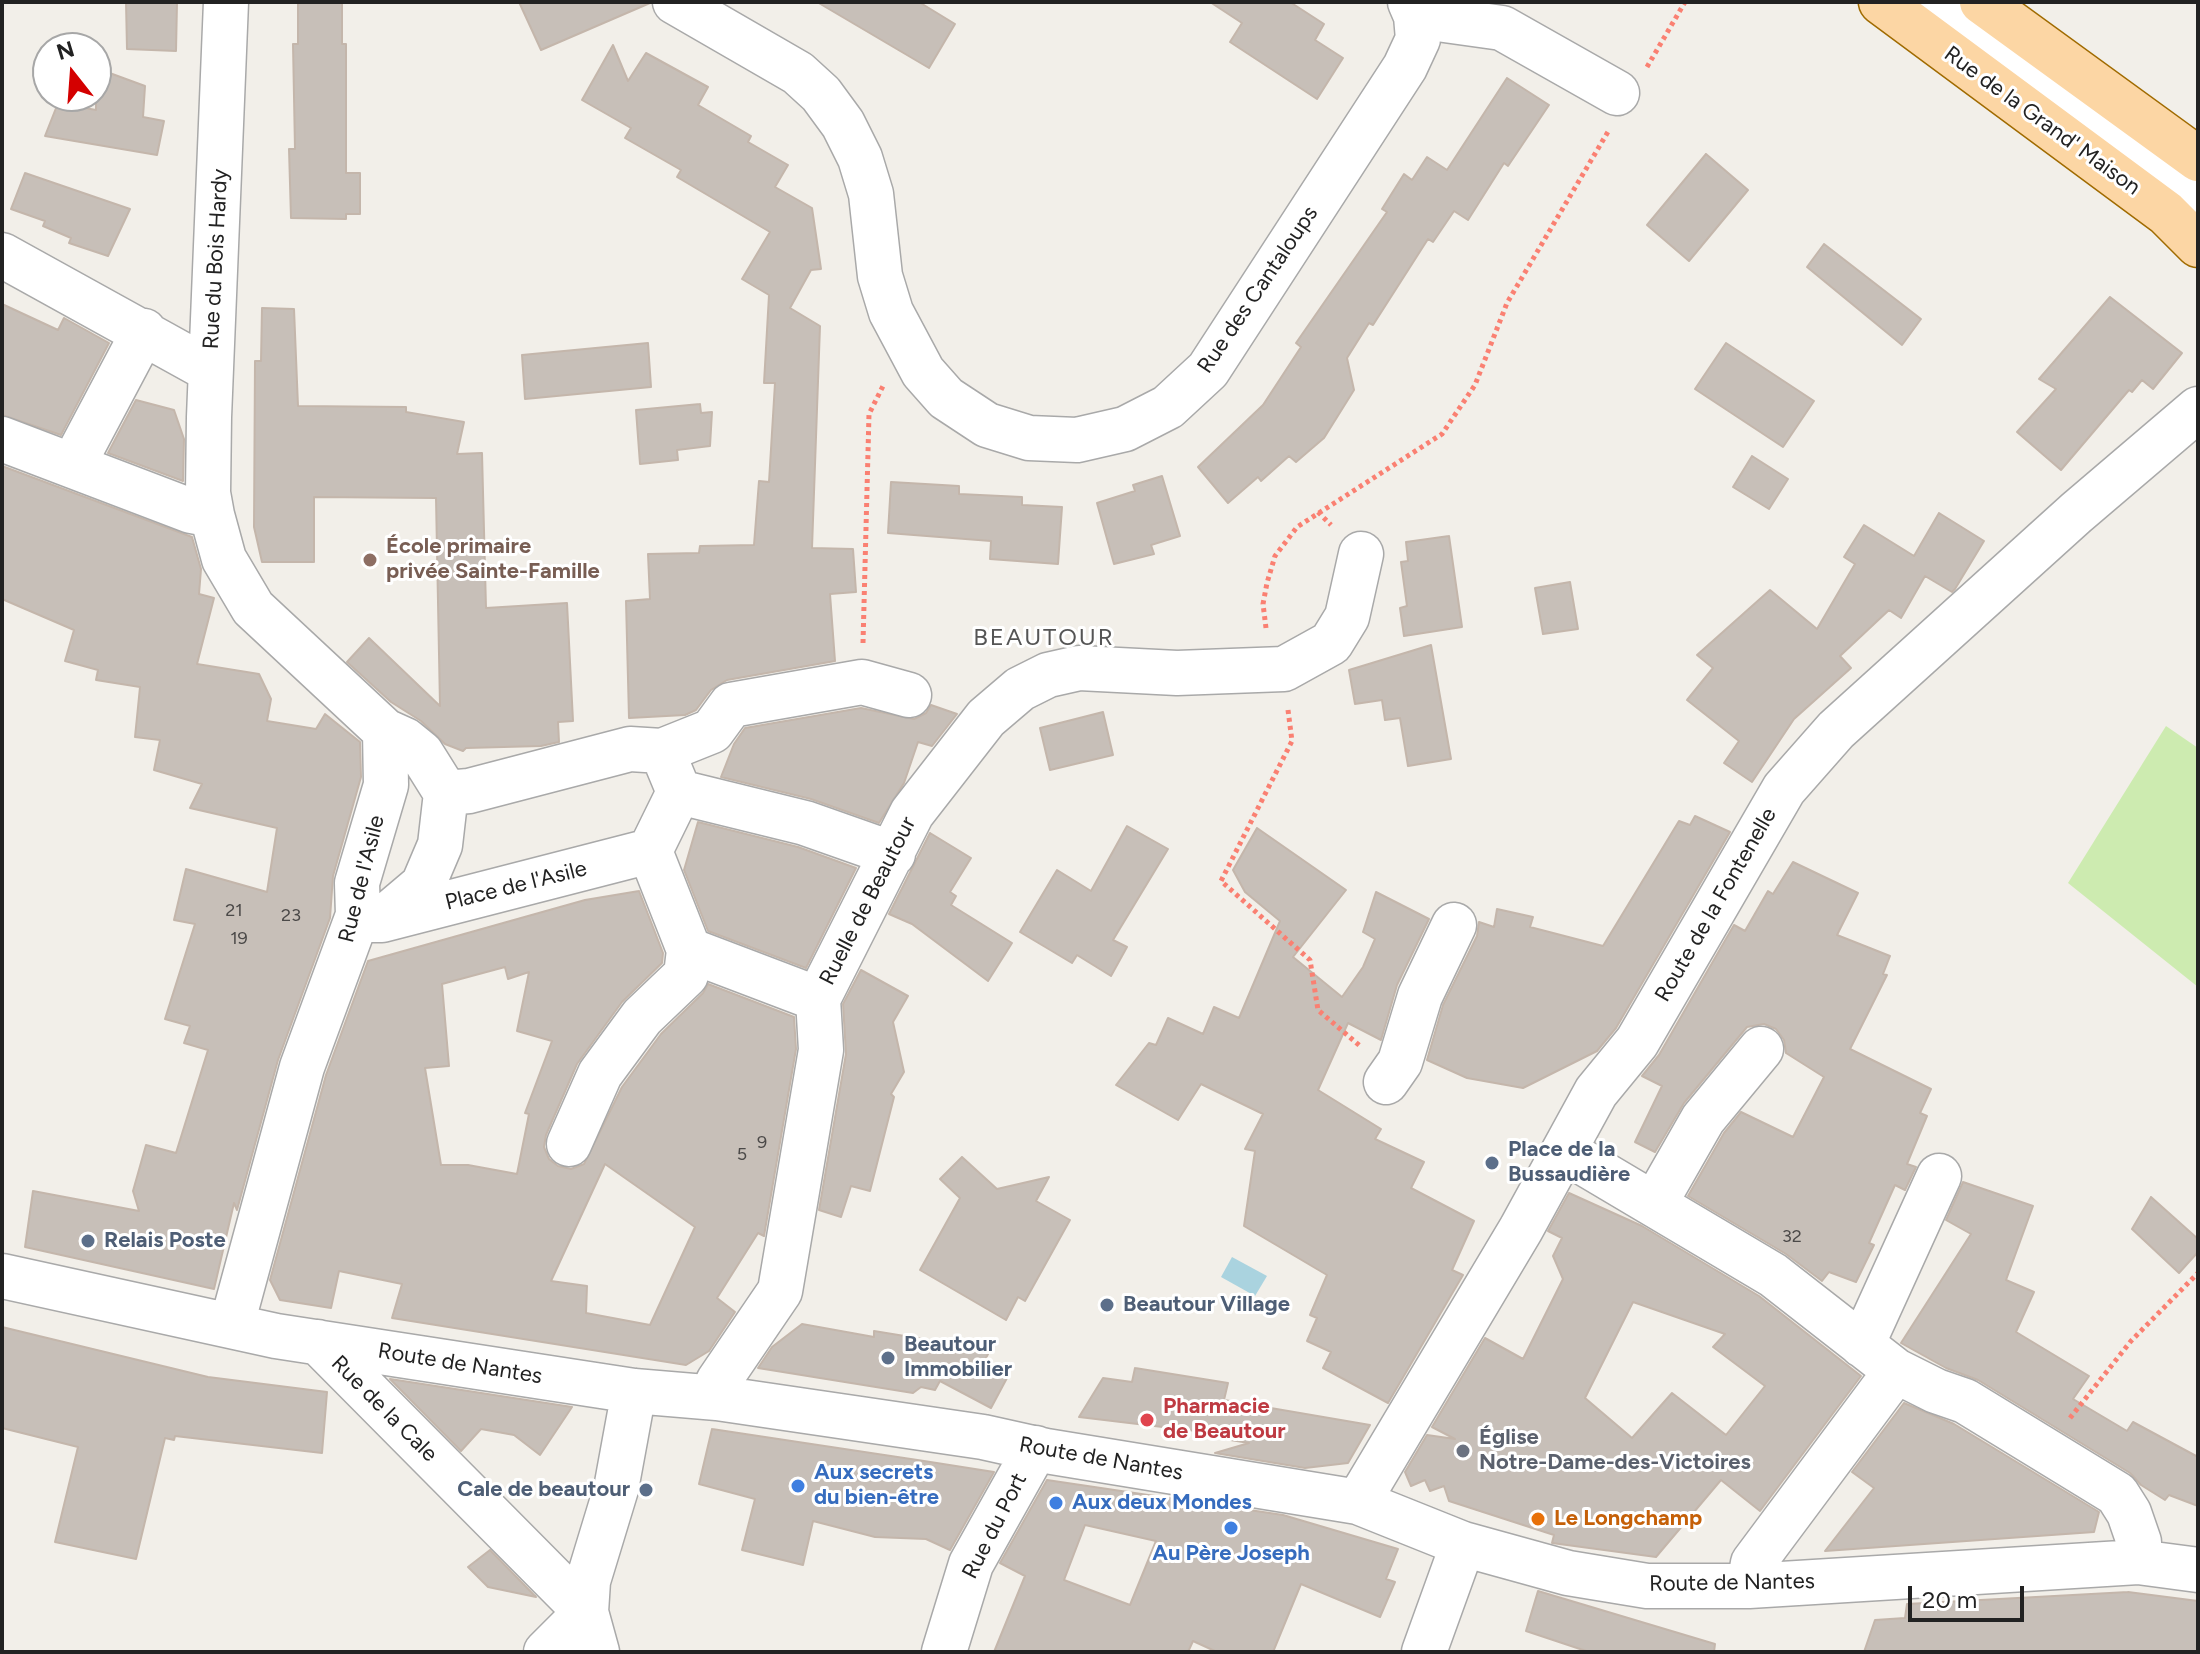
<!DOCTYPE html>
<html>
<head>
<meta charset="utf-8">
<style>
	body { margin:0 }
	#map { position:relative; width:2200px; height:1654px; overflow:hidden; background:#f2efe9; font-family:Figtree,sans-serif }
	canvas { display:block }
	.frame { position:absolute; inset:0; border:4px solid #222; pointer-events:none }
	.north { position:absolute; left:32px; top:32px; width:80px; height:80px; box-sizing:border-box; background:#fff; border:2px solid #a7a7a7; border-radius:50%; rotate:343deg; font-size:22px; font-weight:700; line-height:32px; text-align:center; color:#222 }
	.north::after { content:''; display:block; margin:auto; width:28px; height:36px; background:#d40000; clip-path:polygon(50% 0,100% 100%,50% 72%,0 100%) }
	.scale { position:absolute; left:1908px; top:1586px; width:116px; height:36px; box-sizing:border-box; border:4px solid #222; border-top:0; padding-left:10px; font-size:24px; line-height:28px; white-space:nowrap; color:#222; -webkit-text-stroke:6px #fff; paint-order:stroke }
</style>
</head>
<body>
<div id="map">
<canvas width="2200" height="1654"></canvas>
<div class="frame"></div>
<div class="north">N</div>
<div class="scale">20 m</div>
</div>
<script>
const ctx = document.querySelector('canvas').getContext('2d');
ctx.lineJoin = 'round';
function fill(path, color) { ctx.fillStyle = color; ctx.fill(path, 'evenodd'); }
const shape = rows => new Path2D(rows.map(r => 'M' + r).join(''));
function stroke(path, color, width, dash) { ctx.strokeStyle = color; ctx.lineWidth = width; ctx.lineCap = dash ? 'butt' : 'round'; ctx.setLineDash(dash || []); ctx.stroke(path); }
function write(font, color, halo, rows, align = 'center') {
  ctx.font = font + ' Figtree,sans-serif'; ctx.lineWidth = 6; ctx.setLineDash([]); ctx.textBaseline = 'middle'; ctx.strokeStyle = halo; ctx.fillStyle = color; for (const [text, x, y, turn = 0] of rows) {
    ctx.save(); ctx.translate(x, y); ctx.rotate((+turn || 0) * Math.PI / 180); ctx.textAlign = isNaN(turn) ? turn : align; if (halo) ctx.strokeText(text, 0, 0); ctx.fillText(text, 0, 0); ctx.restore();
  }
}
const grass = shape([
	[2166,726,2198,748,2198,987,2068,883]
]);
const water = shape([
	[1232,1257,1267,1276,1255,1296,1221,1277]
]);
const building = shape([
	[126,2,177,2,176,51,127,49,126,2],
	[298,2,342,2,342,44,346,44,346,173,360,173,360,214,346,214,346,219,291,218,289,149,295,149,293,44,298,44,298,2],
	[519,2,650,2,650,3,541,50,519,2],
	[817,2,919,2,955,24,929,68,817,2],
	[1210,2,1290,2,1324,24,1315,40,1343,58,1317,99,1230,42,1242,23,1210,2],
	[613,45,628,81,646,53,708,87,698,105,751,136,748,142,788,165,775,187,812,208,821,269,811,270,790,308,820,326,812,548,853,549,856,592,830,594,835,661,727,680,711,690,696,710,685,715,629,718,626,601,650,599,648,554,699,553,700,546,754,545,759,481,769,482,775,383,764,383,769,295,742,279,770,232,677,177,681,170,625,138,631,128,582,100,613,45],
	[96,68,145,86,143,117,164,121,157,155,45,136,58,103,96,110,96,68],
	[1507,78,1549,105,1508,166,1504,163,1468,220,1454,211,1433,242,1428,239,1373,325,1369,323,1347,358,1354,390,1324,438,1296,462,1289,456,1261,481,1258,477,1228,503,1198,467,1263,405,1301,347,1296,343,1387,212,1382,209,1404,174,1412,180,1427,157,1447,170,1507,78],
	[1706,154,1748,190,1689,261,1647,225,1706,154],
	[25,173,130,209,108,256,69,243,71,238,43,226,45,221,11,209,25,173],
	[1824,244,1921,319,1902,345,1807,267,1824,244],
	[2110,297,2182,353,2153,389,2142,380,2132,392,2129,390,2061,470,2017,432,2056,389,2039,379,2110,297],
	[2,304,58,330,64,318,109,343,61,435,2,415,2,304],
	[262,308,294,309,298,406,406,407,406,412,464,422,457,454,482,453,486,608,567,603,573,721,558,722,559,742,541,746,466,748,463,751,445,744,421,721,391,702,347,662,369,638,440,706,436,498,314,497,314,562,262,562,254,527,255,361,261,361,262,308],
	[648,343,651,387,525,399,522,355,648,343],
	[1726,343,1814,401,1783,447,1695,389,1726,343],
	[136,400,174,410,184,439,183,481,108,453,136,400],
	[700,404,701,413,712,412,710,446,677,450,678,460,640,464,636,410,700,404],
	[1752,456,1788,479,1769,509,1733,487,1752,456],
	[2,466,192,537,201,569,199,594,214,598,197,664,259,674,271,699,267,721,316,729,325,714,360,742,361,777,333,876,330,918,278,1060,237,1210,234,1203,214,1289,25,1247,33,1191,139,1211,133,1191,146,1145,176,1153,208,1050,184,1043,190,1026,165,1019,195,924,174,920,186,869,267,892,277,828,190,808,202,784,154,770,160,740,135,737,140,687,96,680,98,670,65,661,74,630,2,599,2,466],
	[1162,476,1180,536,1151,545,1154,554,1114,564,1097,503,1135,491,1133,485,1162,476],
	[891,482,959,486,959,494,1022,497,1022,505,1062,507,1058,564,990,559,991,541,888,533,891,482],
	[1939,513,1984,541,1955,589,1952,592,1925,576,1901,618,1889,610,1840,656,1851,668,1794,719,1752,782,1724,763,1739,741,1687,700,1713,668,1697,655,1770,590,1817,629,1855,564,1844,557,1864,525,1914,556,1939,513],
	[1449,536,1462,627,1404,636,1400,608,1407,606,1401,562,1408,561,1406,542,1449,536],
	[1570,582,1578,629,1543,634,1535,588,1570,582],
	[1431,645,1451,759,1408,766,1400,718,1385,720,1382,700,1355,704,1349,670,1431,645],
	[931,705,957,714,932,746,918,742,904,783,879,823,811,799,721,777,734,744,745,728,861,708,914,719,926,713,931,705],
	[1103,712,1113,755,1050,770,1040,728,1103,712],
	[1695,816,1730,832,1616,1028,1597,1051,1523,1088,1467,1078,1427,1060,1443,1005,1477,936,1479,922,1494,927,1497,909,1533,917,1530,927,1603,946,1679,821,1690,825,1695,816],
	[698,822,798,847,856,868,806,968,708,931,684,870,698,822],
	[1127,826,1168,849,1113,940,1127,947,1111,976,1077,955,1072,963,1020,932,1057,870,1091,891,1127,826],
	[1257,828,1346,890,1293,957,1342,997,1363,967,1375,939,1363,932,1376,892,1429,919,1397,985,1381,1040,1348,1023,1318,1090,1381,1129,1375,1139,1424,1162,1411,1188,1474,1221,1452,1270,1463,1275,1388,1403,1323,1368,1331,1352,1307,1341,1317,1318,1310,1315,1327,1275,1244,1226,1255,1151,1245,1149,1263,1114,1201,1084,1178,1120,1116,1085,1149,1043,1156,1045,1168,1018,1203,1034,1214,1007,1239,1018,1280,921,1245,892,1233,870,1257,828],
	[930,833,971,858,950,892,956,896,951,905,1012,943,988,981,912,924,889,914,930,833],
	[1793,862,1858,893,1837,935,1890,956,1883,974,1887,975,1850,1049,1931,1089,1920,1113,1927,1116,1907,1164,1916,1167,1905,1190,1895,1185,1869,1243,1874,1245,1856,1282,1829,1272,1822,1281,1786,1254,1688,1196,1724,1133,1741,1112,1793,1137,1824,1077,1786,1053,1784,1040,1776,1029,1764,1024,1747,1027,1684,1103,1655,1152,1635,1142,1662,1086,1642,1076,1659,1055,1734,925,1745,931,1768,891,1773,894,1793,862],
	[639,891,663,953,662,963,622,1002,577,1064,546,1135,544,1147,549,1159,558,1166,571,1169,584,1164,622,1087,661,1034,703,993,708,984,794,1017,796,1049,764,1236,758,1233,717,1298,735,1312,709,1351,686,1365,392,1318,402,1284,339,1271,331,1308,280,1300,270,1280,326,1075,368,961,585,900,639,891],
	[505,967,508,979,529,972,517,1031,552,1041,525,1113,529,1114,517,1174,468,1165,441,1165,425,1068,449,1066,442,984,505,967],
	[605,1164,695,1227,650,1325,586,1313,587,1286,551,1281,605,1164],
	[861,970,908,996,893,1022,904,1072,891,1094,894,1097,870,1191,851,1186,841,1217,819,1210,846,1054,843,1004,861,970],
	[962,1157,997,1189,1049,1177,1036,1201,1070,1220,1025,1301,1018,1297,1006,1320,920,1270,960,1198,940,1179,962,1157],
	[1963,1182,2033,1206,2006,1280,2034,1292,2016,1332,2089,1376,2073,1399,2127,1431,2133,1422,2198,1457,2198,1506,2169,1495,2165,1500,2141,1485,2130,1473,1978,1380,1946,1368,1901,1343,1971,1234,1946,1220,1963,1182],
	[1569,1193,1642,1226,1759,1296,1861,1376,1760,1511,1721,1480,1656,1557,1552,1543,1554,1535,1449,1501,1444,1486,1430,1491,1425,1480,1411,1486,1405,1472,1427,1435,1455,1439,1432,1427,1485,1338,1523,1359,1563,1279,1553,1256,1562,1238,1548,1231,1569,1193],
	[1633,1302,1725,1334,1713,1347,1765,1386,1726,1435,1672,1393,1632,1438,1585,1398,1633,1302],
	[2151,1197,2198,1239,2198,1252,2179,1273,2132,1229,2151,1197],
	[802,1324,874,1337,874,1331,990,1350,983,1364,1007,1378,991,1408,940,1381,935,1390,921,1387,913,1393,758,1368,772,1347,802,1324],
	[2,1327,208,1377,327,1392,322,1453,175,1436,174,1440,165,1438,136,1559,55,1542,78,1447,2,1428,2,1327],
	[1135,1368,1228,1383,1224,1400,1370,1425,1348,1463,1305,1468,1215,1453,1249,1443,1212,1437,1213,1433,1079,1417,1103,1378,1132,1382,1135,1368],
	[390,1379,572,1407,540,1455,514,1435,481,1429,461,1451,390,1379],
	[1904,1403,1954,1424,2099,1512,2094,1532,1825,1551,1874,1488,1852,1472,1904,1403],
	[712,1429,924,1461,994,1472,950,1550,926,1539,875,1537,813,1521,803,1565,742,1550,755,1499,699,1484,712,1429],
	[1047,1480,1283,1515,1398,1549,1386,1579,1395,1582,1380,1617,1301,1584,1273,1652,1217,1652,1193,1641,1188,1652,994,1652,1025,1576,1000,1563,1047,1480],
	[1085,1525,1156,1541,1130,1605,1064,1580,1085,1525],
	[490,1550,536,1597,488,1587,468,1567,490,1550],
	[1538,1591,1715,1644,1714,1652,1589,1652,1526,1631,1538,1591],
	[2128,1592,2198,1601,2198,1652,1864,1652,1875,1620,1905,1618,1907,1604,2128,1592]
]);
const path = shape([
	[1647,67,1685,2],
	[1318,512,1331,525],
	[1266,628,1263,604,1267,583,1275,556,1297,527,1442,434,1475,385,1507,303,1609,130],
	[863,643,869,414,884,384],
	[1288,710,1292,741,1221,881,1310,960,1318,1010,1360,1046],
	[2070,1418,2131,1341,2198,1273]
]);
const minor = shape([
	[226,2,209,417,208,493,212,515,224,559,253,608,385,731,386,785,357,883,358,915,302,1067,232,1324],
	[675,2,798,73,821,94,843,124,860,158,871,194,880,276,891,312,923,372,946,398,987,425,1029,438,1077,440,1125,429,1168,407,1208,370,1405,67,1418,39,1416,16,1410,2],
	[1931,2,2198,196],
	[1416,16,1502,28,1617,93],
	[2,255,210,370],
	[2,439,191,511,212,515],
	[73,465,144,331],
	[679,792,805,823,893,854],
	[446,793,469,791,630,749,662,751,712,731,731,705,862,682,909,695],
	[650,851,689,950,818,999],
	[358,915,365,920,382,920,650,851,679,792,662,751],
	[384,918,423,885,440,845,446,793,421,753,405,740,385,731],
	[1386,1082,1400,1062,1420,996,1454,925],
	[569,1144,600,1074,642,1017,686,975,689,950],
	[1564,1151,1773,1275,1896,1371,1936,1391,1965,1401,2117,1494,2129,1513,2139,1542,2138,1562],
	[1655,1203,1703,1119,1761,1049],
	[2,1276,276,1336,634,1391,717,1398,983,1437,1046,1451,1358,1502,1463,1544,1568,1573,1647,1586,1749,1586,2138,1562,2198,1570],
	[318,1342,586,1612],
	[1862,1345,1939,1176],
	[717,1398,718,1382,780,1291,821,1050,818,999,912,813,986,718,1020,689,1048,675,1079,668,1177,673,1284,669,1331,643,1347,617,1361,554],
	[1358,1502,1521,1229,1596,1092,1637,1042,1784,789,1836,730,2076,513,2198,409],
	[1749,1586,1753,1563,1896,1371],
	[546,1652,586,1612],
	[597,1652,586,1612,588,1581,616,1489,634,1391],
	[944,1652,971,1564,1036,1448],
	[1424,1652,1463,1544]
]);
const major = shape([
	[1881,2,2166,213,2198,245],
	[1982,2,2198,159]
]);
const markers = [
	[370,560,8,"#8d6e63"],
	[1492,1163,8,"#5c6f8a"],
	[88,1241,8,"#5c6f8a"],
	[1107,1305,8,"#5c6f8a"],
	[888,1358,8,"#5c6f8a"],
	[1147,1420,8,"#e0444e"],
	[1463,1451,8,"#6b7280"],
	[798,1486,8,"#3f7fe0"],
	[646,1490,8,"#5c6f8a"],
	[1056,1503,8,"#3f7fe0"],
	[1538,1519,8,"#e8710a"],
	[1231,1528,8,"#3f7fe0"]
];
const numberNames = [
	["21",234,911],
	["23",291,916],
	["19",239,939],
	["9",762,1143],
	["5",742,1155],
	["32",1792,1237]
];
const streetNames = [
	["Rue de la Grand' Maison",2042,121,36],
	["Rue du Bois Hardy",216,259,-87],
	["Rue des Cantaloups",1258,290,-56],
	["Rue de l'Asile",362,879,-76],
	["Place de l'Asile",516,886,-14],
	["Ruelle de Beautour",868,901,-63],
	["Route de la Fontenelle",1716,905,-60],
	["Route de Nantes",460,1364,9],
	["Rue de la Cale",384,1409,45],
	["Route de Nantes",1101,1459,10],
	["Rue du Port",995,1526,-63],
	["Route de Nantes",1732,1583,-1]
];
const educationNames = [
	["École primaire",386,547],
	["privée Sainte-Famille",386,572]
];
const serviceNames = [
	["Place de la",1508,1150],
	["Bussaudière",1508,1175],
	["Relais Poste",104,1241],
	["Beautour Village",1123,1305],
	["Beautour",904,1345],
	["Immobilier",904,1370],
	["Cale de beautour",630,1490,"right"]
];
const healthNames = [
	["Pharmacie",1163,1407],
	["de Beautour",1163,1432]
];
const worshipNames = [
	["Église",1479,1438],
	["Notre-Dame-des-Victoires",1479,1463]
];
const shopNames = [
	["Aux secrets",814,1473],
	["du bien-être",814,1498],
	["Aux deux Mondes",1072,1503],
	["Au Père Joseph",1231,1554,"center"]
];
const foodNames = [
	["Le Longchamp",1554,1519]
];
const neighbourhoodNames = [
	["BEAUTOUR",1044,638]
];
fill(grass, '#cdebb0');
fill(water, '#aad3df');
fill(building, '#c7bfb8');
stroke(building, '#c4b6ab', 2);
stroke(minor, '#a9a9a9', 47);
stroke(major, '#a06b00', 47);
stroke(path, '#fa8072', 5, [4, 4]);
stroke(minor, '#fff', 44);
stroke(major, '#fcd6a4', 44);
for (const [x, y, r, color] of markers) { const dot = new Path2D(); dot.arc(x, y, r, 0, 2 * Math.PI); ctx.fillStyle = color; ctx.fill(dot); stroke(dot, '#fff', 3); }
write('18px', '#4b4948', null, numberNames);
write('22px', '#222', '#fff', streetNames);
write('bold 22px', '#785e54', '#fff', educationNames, 'left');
write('bold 22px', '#4e5e75', '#fff', serviceNames, 'left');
write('bold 22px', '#be3a42', '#fff', healthNames, 'left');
write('bold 22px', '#5b616d', '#fff', worshipNames, 'left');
write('bold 22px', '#366cbe', '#fff', shopNames, 'left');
write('bold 22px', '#c56008', '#fff', foodNames, 'left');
ctx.letterSpacing = '2px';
write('24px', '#555', '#fff', neighbourhoodNames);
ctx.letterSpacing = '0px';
</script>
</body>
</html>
